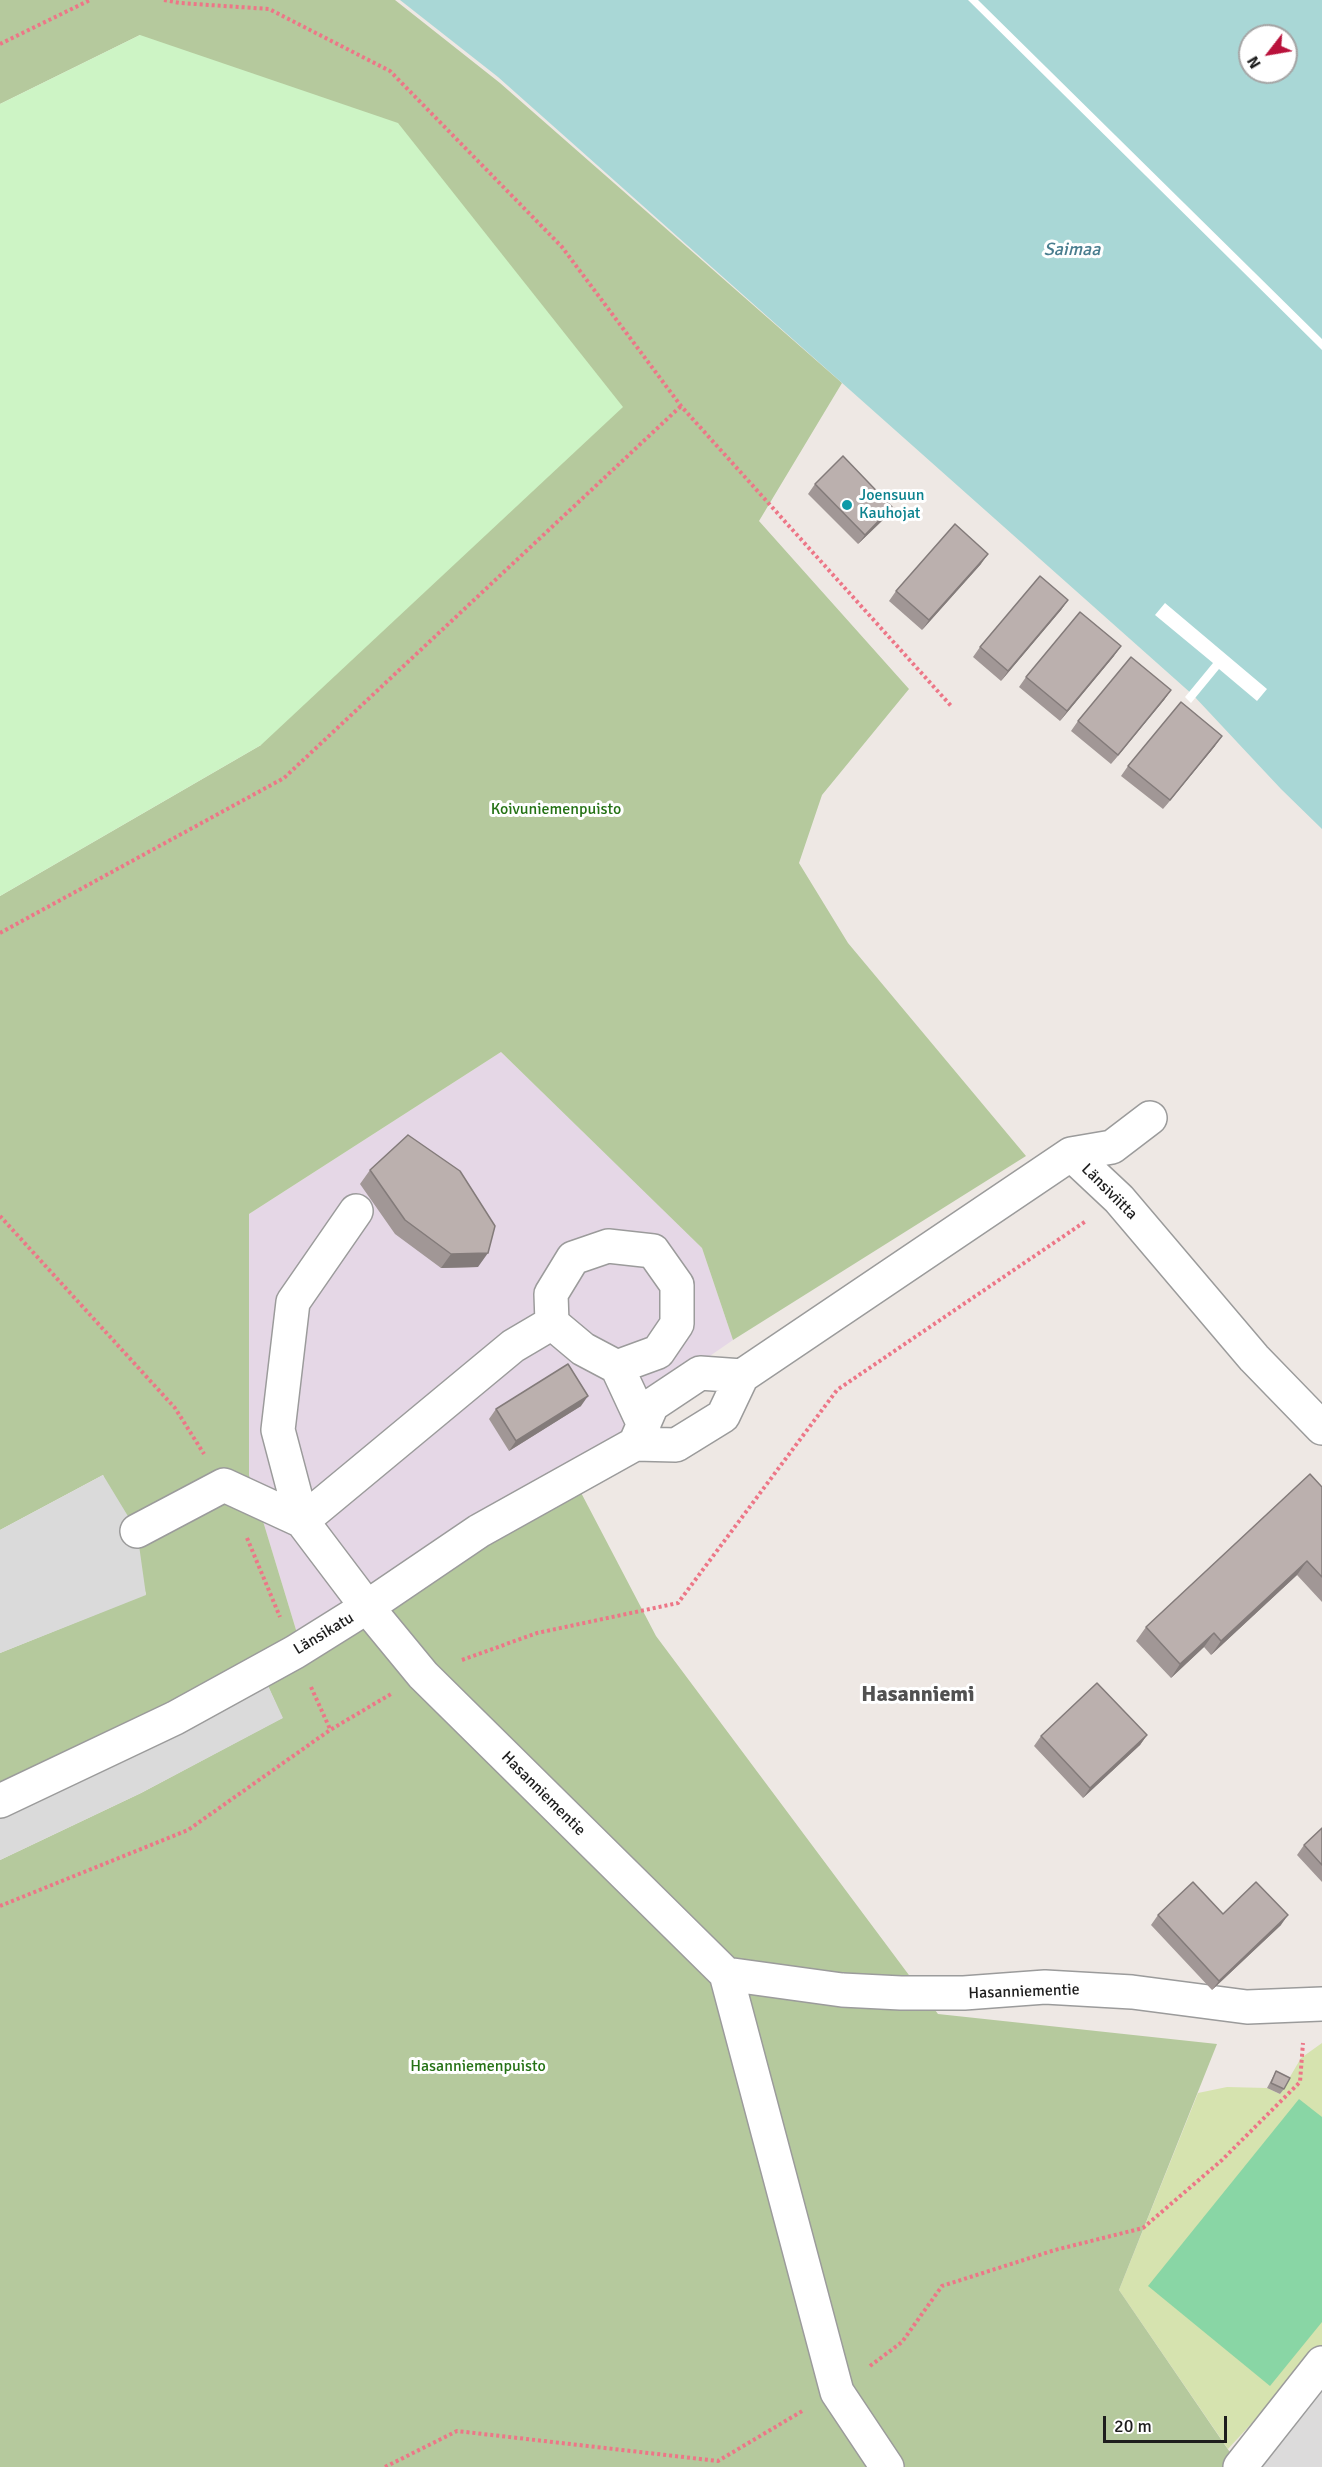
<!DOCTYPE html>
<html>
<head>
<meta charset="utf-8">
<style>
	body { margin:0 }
	#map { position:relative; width:1322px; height:2467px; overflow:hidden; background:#eee8e4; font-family:Signika,sans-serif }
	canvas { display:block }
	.north { position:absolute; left:1238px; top:24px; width:60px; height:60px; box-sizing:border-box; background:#fff; border:2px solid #a5a5a5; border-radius:50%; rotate:239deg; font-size:16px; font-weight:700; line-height:24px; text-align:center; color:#1e1e1e }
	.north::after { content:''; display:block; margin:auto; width:21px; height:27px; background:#b9123b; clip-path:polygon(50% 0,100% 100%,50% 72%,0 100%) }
	.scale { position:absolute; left:1103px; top:2416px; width:124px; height:27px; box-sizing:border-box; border:3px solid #1e1e1e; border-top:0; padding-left:8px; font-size:18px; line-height:21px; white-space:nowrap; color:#1e1e1e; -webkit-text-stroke:4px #fff; paint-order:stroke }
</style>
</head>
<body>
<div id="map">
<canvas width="1322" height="2467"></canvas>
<div class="north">N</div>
<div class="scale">20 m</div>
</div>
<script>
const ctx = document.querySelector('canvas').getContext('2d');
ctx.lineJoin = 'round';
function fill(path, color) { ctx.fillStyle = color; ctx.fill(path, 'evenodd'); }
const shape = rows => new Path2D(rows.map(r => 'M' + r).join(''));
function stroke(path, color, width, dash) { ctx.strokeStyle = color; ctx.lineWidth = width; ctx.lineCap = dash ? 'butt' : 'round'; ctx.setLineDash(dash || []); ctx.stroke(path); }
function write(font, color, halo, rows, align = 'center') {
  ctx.font = font + ' Signika,sans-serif'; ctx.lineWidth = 6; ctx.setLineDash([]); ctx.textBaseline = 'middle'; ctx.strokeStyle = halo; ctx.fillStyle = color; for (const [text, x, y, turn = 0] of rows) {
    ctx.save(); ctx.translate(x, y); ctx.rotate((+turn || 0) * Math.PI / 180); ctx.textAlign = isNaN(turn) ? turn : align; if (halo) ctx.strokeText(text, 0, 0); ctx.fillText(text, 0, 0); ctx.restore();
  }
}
const residential = shape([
	[1322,2363,1322,2467,1240,2467]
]);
const industrial = shape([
	[501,1052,702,1248,733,1340,646,1400,624,1442,300,1643,249,1475,249,1214]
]);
const grass = shape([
	[1322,2043,1322,2347,1228,2449,1119,2290,1198,2093,1227,2087,1267,2088,1280,2094,1301,2058]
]);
const forest = shape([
	[0,0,395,0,500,83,842,383,759,521,909,689,822,795,799,863,848,943,1026,1156,733,1340,702,1248,501,1052,249,1214,249,1475,300,1643,0,1792,0,1653,146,1594,103,1475,0,1530,0,896,261,745,140,35,0,104],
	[577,1485,656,1636,938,2014,1217,2044,1119,2290,1240,2467,0,2467,0,1860,141,1793,282,1718,264,1677]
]);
const park = shape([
	[140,35,398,123,623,407,261,745,0,896,0,104]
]);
const pitch = shape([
	[1299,2099,1322,2117,1322,2322,1270,2386,1148,2286]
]);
const parking = shape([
	[103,1475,137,1531,146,1595,0,1653,0,1530],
	[264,1677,283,1718,141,1793,0,1860,0,1808]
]);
const water = shape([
	[400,0,1322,0,1322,829,1281,789,1193,695,498,77],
	[1250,36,1286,36,1286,72,1250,72]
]);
const pier = shape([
	[968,0,978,0,1322,339,1322,350],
	[1165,603,1267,689,1257,701,1219,669,1191,703,1185,697,1213,663,1155,615]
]);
const path = shape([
	[164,0,180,3,269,9,390,71,562,247,681,406,952,707],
	[0,44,90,0],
	[0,933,284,778,681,406],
	[0,1216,175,1408,204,1454],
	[247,1538,280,1617],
	[462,1660,537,1633,678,1603,837,1390,1086,1221],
	[311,1687,330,1729],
	[0,1906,188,1830,330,1730,391,1694],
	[870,2366,902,2342,942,2286,1055,2250,1143,2228,1222,2160,1300,2082,1303,2043],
	[385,2467,457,2431,718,2461,804,2410]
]);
const minor = shape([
	[1071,1154,1119,1199,1254,1358,1322,1428],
	[356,1211,293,1302,278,1430,302,1521,367,1607,423,1675,726,1974,842,1990,901,1993,964,1993,1045,1987,1132,1992,1247,2007,1322,2004],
	[617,1367,644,1425],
	[635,1444,652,1405,700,1373,742,1376],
	[302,1521,513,1346,552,1323,583,1349,617,1367,658,1352,677,1324,677,1285,653,1251,608,1246,573,1258,551,1294,552,1323],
	[137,1531,224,1485,302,1521],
	[0,1801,175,1718,295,1652,367,1607,479,1531,635,1444,676,1445,723,1416,742,1376,1071,1154,1112,1147,1150,1118],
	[726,1974,837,2392,887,2467],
	[1240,2467,1322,2363]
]);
const wall = shape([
	[815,484,892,507,886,517,858,544,808,494],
	[981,564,922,630,889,601,896,591],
	[1068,600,1061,610,1001,681,973,657,980,647],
	[1114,656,1060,721,1019,687,1026,677],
	[1171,690,1164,700,1111,764,1071,731,1078,721],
	[1215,746,1163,809,1121,776,1128,766],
	[370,1170,478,1267,441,1268,395,1234,360,1184],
	[581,1406,509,1451,489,1419,496,1409],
	[1322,1487,1322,1602,1297,1575,1211,1655,1204,1647,1171,1678,1136,1641,1146,1627],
	[1147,1735,1140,1745,1083,1798,1034,1746,1041,1736],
	[1322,1828,1322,1882,1297,1855,1304,1845],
	[1223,1914,1281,1925,1212,1990,1151,1925,1158,1915],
	[1276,2071,1284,2089,1280,2094,1267,2088]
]);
const shadedWall = shape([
	[892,507,886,517,858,544,865,535],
	[988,554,981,564,922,630,929,620],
	[1068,600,1061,610,1001,681,1008,671],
	[1121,646,1114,656,1060,721,1067,711],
	[1171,690,1164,700,1111,764,1118,755],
	[1222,736,1215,746,1163,809,1170,800],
	[488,1253,478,1267,441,1268,451,1254],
	[588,1396,581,1406,509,1451,516,1441],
	[1307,1561,1297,1575,1211,1655,1221,1641],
	[1214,1633,1204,1647,1171,1678,1180,1664],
	[1147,1735,1140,1745,1083,1798,1090,1788],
	[1288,1915,1281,1925,1212,1990,1219,1981]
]);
const building = shape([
	[843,456,892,507,865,535,815,484,843,456],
	[955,524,988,554,929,620,896,591,955,524],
	[1040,576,1068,600,1008,671,980,647,1040,576],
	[1080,612,1121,646,1067,711,1026,677,1080,612],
	[1131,657,1171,690,1118,755,1078,721,1131,657],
	[1181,702,1222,736,1170,800,1128,766,1181,702],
	[408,1135,460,1171,495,1226,488,1253,451,1254,405,1220,370,1170,408,1135],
	[568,1364,588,1396,516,1441,496,1409,568,1364],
	[1310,1474,1322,1487,1322,1577,1307,1561,1221,1641,1214,1633,1180,1664,1146,1627,1310,1474],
	[1097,1683,1147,1735,1090,1788,1041,1736,1097,1683],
	[1322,1828,1322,1865,1304,1845,1322,1828],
	[1193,1882,1223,1914,1256,1882,1288,1915,1219,1981,1158,1915,1193,1882],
	[1276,2071,1290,2078,1284,2089,1271,2083,1276,2071]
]);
const markers = [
	[847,505,6,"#0f9aa8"]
];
const cultureNames = [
	["Joensuun",859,496],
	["Kauhojat",859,514]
];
const parkNames = [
	["Koivuniemenpuisto",556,810],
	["Hasanniemenpuisto",478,2067]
];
const streetNames = [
	["Länsiviitta",1109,1192,45],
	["Länsikatu",324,1634,-31],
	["Hasanniementie",543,1794,45],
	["Hasanniementie",1024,1992,-2]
];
const waterNames = [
	["Saimaa",1072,250]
];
const districtNames = [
	["Hasanniemi",918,1695]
];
fill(residential, '#dcdbdb');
fill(industrial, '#e5d7e6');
fill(grass, '#d6e3af');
fill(forest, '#b5c99d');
fill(park, '#cdf4c5');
fill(pitch, '#89d6a5');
fill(parking, '#dadada');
fill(water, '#a9d7d6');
fill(pier, '#fff');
stroke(minor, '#9b9b9b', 36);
stroke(path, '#ed7687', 4, [3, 3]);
stroke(minor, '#fff', 33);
fill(wall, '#a19796');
fill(shadedWall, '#837b7a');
fill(building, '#bbb0ae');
stroke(building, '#837b7a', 1.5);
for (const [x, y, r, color] of markers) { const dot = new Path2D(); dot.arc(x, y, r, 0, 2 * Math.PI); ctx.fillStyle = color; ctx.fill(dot); stroke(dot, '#fff', 2); }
write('16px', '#0d838f', '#fff', cultureNames, 'left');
write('16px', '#257215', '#fff', parkNames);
write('16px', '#1e1e1e', '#fff', streetNames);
write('italic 18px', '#497d8e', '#fff', waterNames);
write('bold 22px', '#515151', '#fff', districtNames);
</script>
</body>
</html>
